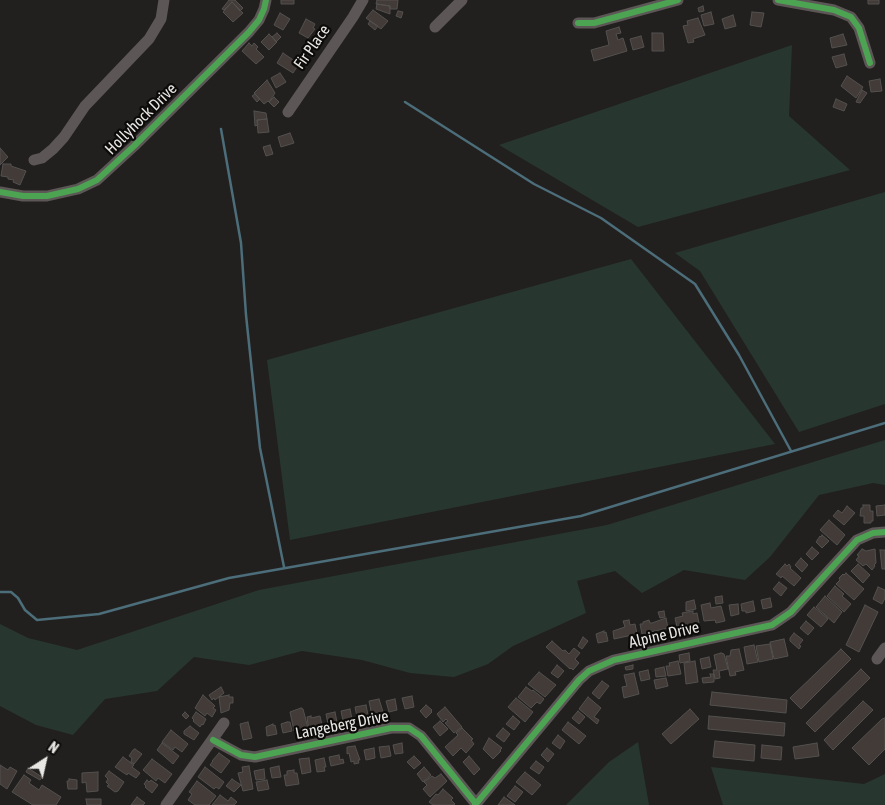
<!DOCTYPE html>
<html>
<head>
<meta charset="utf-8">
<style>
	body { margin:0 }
	#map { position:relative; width:885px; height:805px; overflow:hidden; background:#22201e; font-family:"Asap Condensed",sans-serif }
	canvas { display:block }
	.north { position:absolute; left:20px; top:735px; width:50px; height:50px; -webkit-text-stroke:4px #0c0b09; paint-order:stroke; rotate:35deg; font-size:14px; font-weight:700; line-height:20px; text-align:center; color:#e8e7e4 }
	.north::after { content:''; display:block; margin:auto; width:18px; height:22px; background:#e8e7e4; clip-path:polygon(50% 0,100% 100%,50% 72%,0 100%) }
</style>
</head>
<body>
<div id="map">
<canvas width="885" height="805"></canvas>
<div class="north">N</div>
</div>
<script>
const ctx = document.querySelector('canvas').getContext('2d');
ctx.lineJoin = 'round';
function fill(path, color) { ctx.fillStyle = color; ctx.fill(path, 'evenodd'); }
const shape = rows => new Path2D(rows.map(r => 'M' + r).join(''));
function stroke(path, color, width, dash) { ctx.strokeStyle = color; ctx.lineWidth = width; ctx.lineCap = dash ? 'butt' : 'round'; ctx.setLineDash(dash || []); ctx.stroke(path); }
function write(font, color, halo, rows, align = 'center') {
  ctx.font = font + ' "Asap Condensed",sans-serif'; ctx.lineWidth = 4.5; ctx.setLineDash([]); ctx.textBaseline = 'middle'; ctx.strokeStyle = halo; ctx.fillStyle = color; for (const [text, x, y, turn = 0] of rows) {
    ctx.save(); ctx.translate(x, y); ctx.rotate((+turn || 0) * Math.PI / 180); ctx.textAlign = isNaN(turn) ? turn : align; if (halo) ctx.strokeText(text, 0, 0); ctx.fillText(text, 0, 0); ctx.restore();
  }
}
const green = shape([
	[792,45,789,116,850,170,638,227,499,145],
	[885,192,885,404,799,432,700,271,675,253],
	[631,259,775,444,290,540,267,360],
	[885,440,885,485,873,483,819,495,770,557,745,580,684,570,642,593,615,571,577,581,586,613,513,646,488,664,454,677,410,673,362,660,302,651,249,665,194,657,157,691,105,699,73,735,36,725,0,706,0,624,28,638,77,650,259,590,607,525],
	[638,742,649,805,566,805,609,762],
	[711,767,864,784,885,774,885,805,723,805]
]);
const stream = shape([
	[405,102,534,184,601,218,695,284,739,355,791,451],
	[221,129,241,243,246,315,260,448,284,567],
	[0,592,11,592,18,598,25,610,37,620,99,614,229,578,581,516,885,423]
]);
const building = shape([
	[229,0,235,0,243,8,240,11,232,2,224,10,222,9,229,0],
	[281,0,294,0,294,4,281,4,281,0],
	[377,0,398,0,397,9,390,9,390,6,376,4,377,0],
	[868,0,879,0,879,4,868,4,868,0],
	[232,2,243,13,233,22,223,12,232,2],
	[377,4,390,6,390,14,376,9,377,4],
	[703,6,704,11,699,12,698,8,703,6],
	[373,10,388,21,381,29,366,18,373,10],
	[398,11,403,12,401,18,396,16,398,11],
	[711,12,714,24,704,26,701,15,711,12],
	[752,12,764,13,761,27,750,25,752,12],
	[280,13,290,19,283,30,274,25,280,13],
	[733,15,736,26,725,29,722,19,733,15],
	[698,18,705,35,693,39,694,42,688,43,683,26,688,25,687,21,698,18],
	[306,19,315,24,313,28,315,29,308,38,299,33,306,19],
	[370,21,378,26,375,30,368,24,370,21],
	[619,27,621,33,616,34,618,40,623,38,627,51,594,61,591,50,609,45,606,31,619,27],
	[277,33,281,37,276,42,272,37,277,33],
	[652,33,663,33,664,51,652,51,652,33],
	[269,34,277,42,269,50,261,42,269,34],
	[843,34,847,45,832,48,830,38,843,34],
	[641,36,644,47,633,50,630,39,641,36],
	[249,43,252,46,254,43,258,47,256,49,264,57,256,64,242,51,249,43],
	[283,53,299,64,293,73,277,63,283,53],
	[844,54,847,65,836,68,832,57,844,54],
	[280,73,286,82,276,88,271,78,280,73],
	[847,76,863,87,856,98,841,86,847,76],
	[880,79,882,91,871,92,869,81,880,79],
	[267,80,275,93,269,102,268,101,264,104,254,93,267,80],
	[862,90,867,93,860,103,856,102,862,90],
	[255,94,260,99,257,102,252,96,255,94],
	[274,97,279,102,274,107,269,102,274,97],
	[836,99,847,104,844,111,833,107,836,99],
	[254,111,266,113,267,119,257,120,258,125,255,126,254,111],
	[267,119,269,132,258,133,257,120,267,119],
	[290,133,294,143,281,147,278,137,290,133],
	[270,145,273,154,266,156,263,147,270,145],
	[0,148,8,157,0,165,0,148],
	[3,164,11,164,11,166,26,171,20,185,13,182,14,180,8,179,8,177,1,176,3,164],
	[863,505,870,505,870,511,873,511,873,521,871,521,871,523,864,523,864,516,860,516,861,508,863,508,863,505],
	[885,505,885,515,877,516,876,506,885,505],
	[847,506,855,513,844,525,833,516,838,510,842,513,847,506],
	[829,520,845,535,837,545,820,530,829,520],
	[822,535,829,541,822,548,816,542,820,536,821,537,822,535],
	[812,547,819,553,812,560,806,554,812,547],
	[862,549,866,551,875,549,876,563,874,565,875,566,872,570,866,564,863,566,856,560,859,556,857,555,862,549],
	[880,550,885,550,885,569,882,569,880,550],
	[801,558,808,565,802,572,795,565,801,558],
	[785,564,787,566,789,564,791,567,790,568,801,578,794,586,782,576,781,578,776,574,785,564],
	[858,564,870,575,863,583,851,571,858,564],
	[846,573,864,589,854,600,836,584,840,580,839,578,843,574,844,575,846,573],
	[779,582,787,588,781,596,773,589,779,582],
	[835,586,844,594,842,596,851,604,844,612,827,596,835,586],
	[878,587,885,590,885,598,882,604,873,599,878,587],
	[722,596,723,603,716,604,715,597,722,596],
	[825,596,842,612,834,623,816,607,825,596],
	[770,598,772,607,763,609,761,600,770,598],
	[694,600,696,609,686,611,686,602,694,600],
	[753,601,755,611,746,613,746,611,742,611,741,604,753,601],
	[710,603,711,608,721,606,725,621,716,623,715,620,704,621,701,605,710,603],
	[738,604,739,614,731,616,729,605,738,604],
	[865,605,878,612,859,652,846,645,865,605],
	[814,607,828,619,821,627,807,615,814,607],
	[664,611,665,617,660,618,658,612,664,611],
	[693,611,693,614,697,613,699,623,677,627,675,618,683,616,682,613,693,611],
	[666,618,668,628,642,634,640,624,643,624,643,622,649,620,650,623,652,623,666,618],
	[629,620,630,625,635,624,637,634,614,639,613,631,625,627,623,621,629,620],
	[806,621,814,628,808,635,800,628,806,621],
	[604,631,604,633,606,632,608,641,598,643,596,634,604,631],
	[794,633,803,640,799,645,801,646,799,649,790,641,790,638,794,633],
	[583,637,588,641,582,649,578,646,583,637],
	[784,639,788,656,774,659,770,642,784,639],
	[552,641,563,651,565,650,569,654,574,648,580,653,575,659,579,663,573,670,571,668,570,669,546,647,552,641],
	[770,644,773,659,759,662,756,646,770,644],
	[754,645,758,662,747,664,744,647,754,645],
	[739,649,744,670,735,672,736,675,730,676,726,656,730,656,731,650,739,649],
	[841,649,851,659,801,709,790,698,841,649],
	[689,653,690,661,680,663,679,655,689,653],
	[721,653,724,654,728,669,719,671,720,678,715,679,713,670,717,670,714,655,721,653],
	[709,657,711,667,702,669,700,659,709,657],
	[678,661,681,674,668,676,666,666,670,666,669,663,678,661],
	[695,661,698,682,686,684,684,663,695,661],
	[557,665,564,671,558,678,551,673,557,665],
	[633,665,633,669,626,670,625,667,633,665],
	[664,667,666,676,656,677,655,669,664,667],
	[861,669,870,678,815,732,806,723,861,669],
	[648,670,650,679,641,681,639,672,648,670],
	[539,672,556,685,545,697,528,684,539,672],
	[634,673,639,694,624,698,622,687,627,686,624,675,634,673],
	[710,674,714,674,714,682,703,683,702,678,711,677,710,674],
	[666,678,668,686,656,689,654,680,666,678],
	[602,681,609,686,599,699,592,693,602,681],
	[221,687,224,693,215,700,214,698,212,700,209,695,221,687],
	[526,687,532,691,533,690,544,699,540,704,537,702,531,708,518,697,526,687],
	[712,692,787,700,786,713,710,705,712,692],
	[203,695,215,706,213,708,216,710,212,717,207,713,205,716,195,708,203,695],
	[229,695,229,697,233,697,233,703,230,703,229,710,221,713,219,697,229,695],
	[412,696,414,707,405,709,402,698,412,696],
	[588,697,601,708,594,717,599,720,597,724,579,709,588,697],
	[516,698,533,712,525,722,508,707,516,698],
	[379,699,384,715,372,716,369,701,379,699],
	[395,699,397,710,389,712,386,701,395,699],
	[863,701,873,710,833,750,824,740,863,701],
	[366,705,369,720,358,722,355,707,366,705],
	[426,705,432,710,431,711,432,712,426,718,420,711,426,705],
	[445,707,462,727,454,733,445,723,448,721,446,719,443,722,437,714,445,707],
	[301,708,303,709,308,728,294,731,290,712,301,708],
	[350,709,352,719,343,721,341,711,350,709],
	[690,709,699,719,671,744,662,734,690,709],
	[578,711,585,717,579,724,572,718,578,711],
	[185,712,189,716,186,719,182,715,185,712],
	[196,712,206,719,203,725,202,724,200,727,193,721,194,720,192,718,196,712],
	[335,712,337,722,328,724,326,714,335,712],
	[311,716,311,718,320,716,322,725,313,726,314,731,309,732,307,717,311,716],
	[513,716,520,722,514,730,506,724,513,716],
	[709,716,785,723,784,736,708,729,709,716],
	[885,718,885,749,869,765,852,748,882,719,885,718],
	[440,721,448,729,440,736,433,727,440,721],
	[248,722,252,738,243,740,240,724,248,722],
	[287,722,290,722,292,731,283,733,281,724,287,722],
	[568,722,586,736,579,744,562,730,568,722],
	[273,724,273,726,275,725,277,734,267,736,266,727,273,724],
	[190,726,199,733,194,740,184,734,184,731,190,726],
	[462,728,473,739,471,740,474,744,466,753,461,748,453,756,445,747,458,735,456,733,462,728],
	[503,728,510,734,504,742,496,736,503,728],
	[171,730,188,744,182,752,175,747,173,750,162,742,171,730],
	[558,735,565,741,560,749,552,743,558,735],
	[489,738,502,748,500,750,501,751,493,759,483,749,489,738],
	[715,741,755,745,754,761,713,757,715,741],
	[162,743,179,756,173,764,157,750,162,743],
	[402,743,403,753,395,754,393,745,402,743],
	[817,743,819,756,795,759,793,747,817,743],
	[762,745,782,747,781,760,761,758,762,745],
	[355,746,360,760,358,760,359,763,354,764,354,761,351,762,349,753,347,754,347,747,355,746],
	[389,746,391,756,381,758,379,747,389,746],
	[374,748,375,758,366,760,364,750,374,748],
	[547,748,554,754,548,762,541,755,547,748],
	[135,749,142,754,134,764,131,762,132,758,129,756,133,750,135,749],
	[219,753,230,761,221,773,210,765,213,761,212,761,219,753],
	[339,755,340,760,343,759,344,763,331,766,329,757,339,755],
	[414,756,421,763,414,769,407,762,414,756],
	[469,756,480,769,474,775,463,762,469,756],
	[123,757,134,765,132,767,140,773,136,778,128,773,127,775,115,767,123,757],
	[309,758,311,772,302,774,299,759,309,758],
	[324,758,326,767,324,767,325,771,317,772,315,760,324,758],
	[152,759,172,774,165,783,158,778,156,781,143,770,152,759],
	[536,761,544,767,539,774,530,768,536,761],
	[0,765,8,770,10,767,17,771,7,789,0,784,0,765],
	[249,766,253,789,243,791,238,773,243,772,242,767,249,766],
	[279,766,281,777,272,778,270,768,279,766],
	[205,767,224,782,219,789,216,787,214,789,198,777,205,767],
	[424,767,431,775,423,782,417,774,424,767],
	[28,768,42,777,40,780,26,772,28,768],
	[264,769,265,779,256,780,254,771,264,769],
	[294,770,294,773,297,773,299,784,286,786,284,775,287,775,287,771,294,770],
	[109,771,124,782,118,791,115,792,107,786,109,785,106,782,108,779,105,776,109,771],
	[98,772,98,791,87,792,86,782,82,783,82,773,98,772],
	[525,772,541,785,532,795,516,782,525,772],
	[441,774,447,781,430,797,423,789,427,785,424,782,432,776,435,778,441,774],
	[24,775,31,780,29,783,39,790,42,785,61,797,56,805,33,805,12,792,24,775],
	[69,779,77,780,77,789,68,789,67,781,69,781,69,779],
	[232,779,241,785,234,792,226,786,232,779],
	[147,780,149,782,151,780,158,785,152,793,145,787,146,786,144,784,147,780],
	[267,780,269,789,258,791,256,782,267,780],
	[197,781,216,796,209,805,195,805,188,800,192,794,189,792,197,781],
	[515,786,523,792,515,802,507,796,515,786],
	[443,789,453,798,451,800,455,804,454,805,433,805,429,802,436,794,438,795,443,789],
	[220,795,228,801,231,797,237,802,234,805,212,805,220,795],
	[137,797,145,803,143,805,131,805,137,797],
	[504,797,515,805,498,805,504,797],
	[86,799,101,799,101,805,87,805,86,799]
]);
const minor = shape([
	[778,0,834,10,851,17,859,28,870,63],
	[578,23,594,23,678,0],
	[435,27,462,0],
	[288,112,353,17,363,0],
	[34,160,42,158,53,149,64,137,85,106,149,39,161,19,164,0],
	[0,192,23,196,47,196,78,189,97,180,134,146,249,32,259,20,264,9,266,0],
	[877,659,885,648],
	[213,740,241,755,255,757,391,728,409,728,421,736,430,747,476,804],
	[166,805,224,723],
	[475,805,579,680,589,671,614,660,772,625,791,612,857,540,873,533,885,532]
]);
const cycleway = shape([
	[778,0,834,10,851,17,859,28,870,63],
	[578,23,594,23,678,0],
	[0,192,23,196,47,196,78,189,97,180,134,146,249,32,259,20,264,9,266,0],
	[213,740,241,755,255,757,391,728,409,728,421,736,430,747,476,804],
	[475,805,579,680,589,671,614,660,772,625,791,612,857,540,873,533,885,532]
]);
const streetNames = [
	["Fir Place",312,47,-55],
	["Hollyhock Drive",141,119,-45],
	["Alpine Drive",664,635,-13],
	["Langeberg Drive",342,725,-11]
];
fill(green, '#27372f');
stroke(stream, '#4c6d7a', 2.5);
fill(building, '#423b37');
stroke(building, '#535150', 1);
stroke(minor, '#5c5756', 11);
stroke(cycleway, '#4ca352', 6);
write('16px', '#e8e7e4', '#0c0b09', streetNames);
</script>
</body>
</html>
